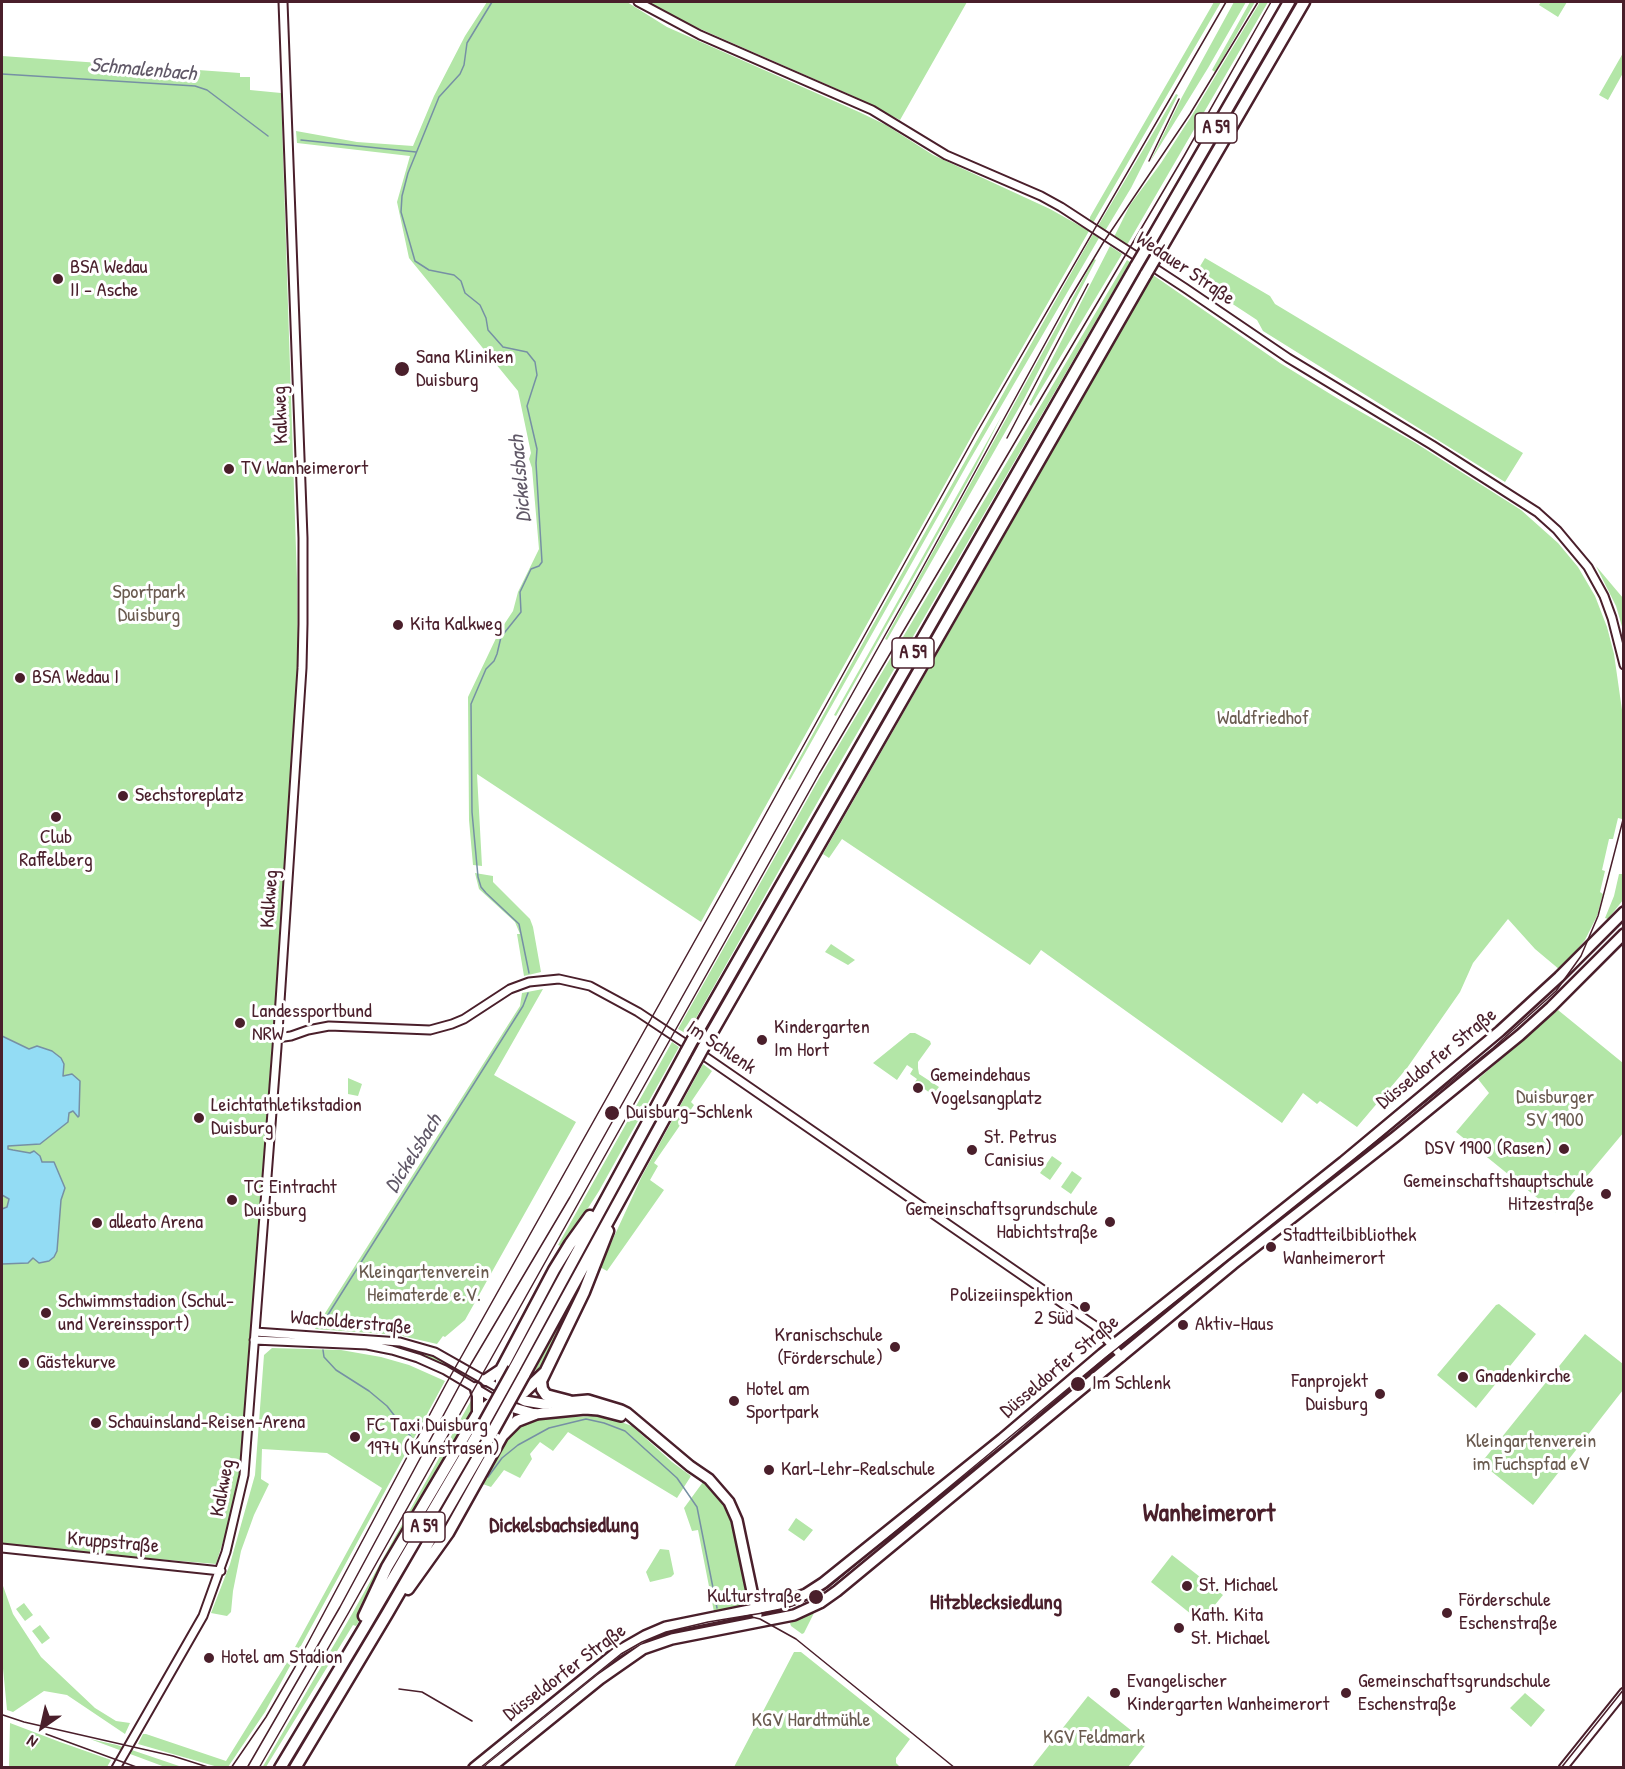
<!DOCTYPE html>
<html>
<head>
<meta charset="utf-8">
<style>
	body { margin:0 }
	#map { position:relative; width:1625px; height:1769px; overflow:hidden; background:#fff; font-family:"Patrick Hand",sans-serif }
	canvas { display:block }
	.frame { position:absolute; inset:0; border:3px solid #4a1f2b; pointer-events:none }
	.north { position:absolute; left:12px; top:1697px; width:60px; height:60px; -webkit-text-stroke:4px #fff; paint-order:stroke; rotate:214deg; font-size:16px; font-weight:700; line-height:24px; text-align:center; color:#4a1f2b }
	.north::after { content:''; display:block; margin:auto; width:21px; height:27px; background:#4a1f2b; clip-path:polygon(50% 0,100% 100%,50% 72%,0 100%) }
</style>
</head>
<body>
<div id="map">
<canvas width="1625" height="1769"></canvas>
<div class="frame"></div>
<div class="north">N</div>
</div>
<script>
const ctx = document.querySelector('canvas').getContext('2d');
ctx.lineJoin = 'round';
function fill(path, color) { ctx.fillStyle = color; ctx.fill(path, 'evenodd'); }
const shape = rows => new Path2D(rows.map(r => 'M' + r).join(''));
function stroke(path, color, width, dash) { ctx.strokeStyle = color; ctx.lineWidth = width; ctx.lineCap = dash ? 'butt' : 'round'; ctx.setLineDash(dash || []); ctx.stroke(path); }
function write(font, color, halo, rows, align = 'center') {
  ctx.font = font + ' "Patrick Hand",sans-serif'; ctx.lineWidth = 6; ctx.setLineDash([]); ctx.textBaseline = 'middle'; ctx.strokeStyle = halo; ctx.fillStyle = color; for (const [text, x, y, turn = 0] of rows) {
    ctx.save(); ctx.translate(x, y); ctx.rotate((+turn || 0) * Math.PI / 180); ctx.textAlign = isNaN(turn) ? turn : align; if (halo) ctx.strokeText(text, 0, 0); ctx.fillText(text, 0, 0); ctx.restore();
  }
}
const green = shape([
	[487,2,627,2,667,27,859,112,886,125,933,155,1050,209,1089,231,974,432,701,922,477,774,482,866,473,865,469,820,468,697,499,632,513,611,518,592,539,549,532,468,529,459,531,453,518,391,409,258,397,202,410,156,297,143,296,131,357,142,413,146,434,96,465,36],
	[648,2,967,2,900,120,853,96,673,17],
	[1214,2,1221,2,1093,223,1090,221,1090,217],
	[1234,2,1246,2,1208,68,1150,162,1182,97],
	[1250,2,1255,2,1215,72,1212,70],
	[1260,2,1268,2,1127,245,1114,237,1130,205,1161,163,1192,115],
	[1541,2,1567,2,1558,17,1539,5],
	[1623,53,1623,73,1608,100,1599,95],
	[2,56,240,73,240,77,250,77,250,90,281,93,297,580,298,671,277,979,240,1469,232,1513,216,1564,13,1547,2,1544],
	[1176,94,1178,95,1131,188,1105,231,1098,226],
	[1093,234,1099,238,968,463,790,780,788,779,870,630],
	[1110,246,1122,254,1031,406,1029,404],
	[1205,258,1270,296,1275,304,1523,453,1505,482,1263,331,1257,320,1193,278],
	[1094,259,1096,260,1024,399,887,640,885,639],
	[1127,260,1130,262,830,780,687,1034,678,1029,821,775],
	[1153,275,1280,363,1340,400,1414,442,1521,510,1558,543,1578,567,1595,596,1607,627,1614,654,1623,717,1624,811,1622,819,1618,818,1613,839,1609,839,1602,870,1605,871,1600,892,1603,894,1597,916,1585,940,1560,970,1535,949,1508,919,1473,963,1460,992,1407,1068,1357,1127,1320,1101,1317,1104,1303,1093,1282,1123,1041,950,1030,965,842,839,829,858,823,854],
	[1002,415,974,470,836,716,834,715],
	[1596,566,1623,598,1623,630,1616,606],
	[1623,870,1623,900,1608,919,1605,918,1614,896,1619,874,1622,874],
	[475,873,493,876,493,882,530,919,533,927,541,972,524,976,517,934,520,934,515,922,479,889],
	[831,944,855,960,848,965,825,952],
	[543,989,494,1075,576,1122,465,1320,445,1337,443,1336,437,1344,398,1335,315,1329,520,1006,522,993],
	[1558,1010,1623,1063,1624,1132,1556,1213,1456,1132,1489,1093,1478,1079],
	[910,1033,915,1033,930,1041,931,1044,918,1062,918,1068,919,1074,939,1087,935,1092,932,1090,930,1093,915,1082,917,1079,910,1074,913,1069,907,1065,897,1080,873,1063],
	[672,1042,679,1047,599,1191,563,1247,558,1245],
	[703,1064,712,1071,691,1102,694,1105,654,1163,658,1166,650,1180,664,1190,607,1271,600,1267,642,1176],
	[348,1078,362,1084,358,1096,348,1094],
	[1052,1156,1062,1163,1050,1180,1040,1173],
	[1072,1171,1082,1178,1071,1194,1061,1187],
	[593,1262,540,1374,535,1370],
	[1499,1304,1536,1334,1476,1408,1437,1375,1496,1305],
	[1585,1334,1623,1364,1623,1390,1533,1505,1481,1463],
	[370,1343,398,1345,416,1349,454,1364,451,1369,439,1362,396,1347],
	[272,1348,341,1350,381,1357,409,1365,445,1381,265,1712,228,1767,218,1767,138,1744,143,1734,146,1734,226,1761,283,1669,382,1488,327,1453,262,1449,261,1479,269,1484,254,1515,241,1551,233,1591,231,1612,227,1616,211,1613,230,1564,255,1475,264,1355],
	[473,1397,474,1407,385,1566,364,1613,356,1626,353,1625,266,1767,262,1768,352,1614],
	[593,1416,610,1418,632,1426,672,1462,691,1476,677,1498,568,1432,553,1451,540,1442,530,1454,532,1459,520,1478,504,1470,491,1487,480,1483,509,1432,521,1422,538,1419],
	[703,1482,712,1490,724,1505,732,1525,747,1599,743,1606,714,1612,698,1530,692,1531,684,1508],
	[796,1518,813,1530,804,1541,788,1530],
	[660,1549,669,1550,674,1574,671,1577,650,1582,646,1572],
	[1172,1555,1223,1595,1201,1622,1151,1582],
	[2,1583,13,1614,41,1657,95,1708,116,1721,130,1723,125,1734,67,1695,44,1691,13,1712,7,1710,2,1658],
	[24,1603,33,1615,25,1621,16,1609],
	[814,1613,804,1633,802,1634,791,1626,790,1623],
	[40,1625,50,1638,42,1644,32,1631],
	[794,1652,801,1652,910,1739,896,1758,896,1763,900,1767,734,1767],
	[1525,1693,1545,1710,1531,1727,1510,1708],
	[1088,1696,1147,1743,1128,1767,1032,1767],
	[10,1723,60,1742,111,1760,107,1767,9,1767],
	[90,1739,117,1745,182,1767,165,1767]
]);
const water = shape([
	[2,1036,29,1049,37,1046,52,1051,61,1058,64,1064,63,1076,72,1074,80,1081,79,1116,78,1117,73,1111,69,1113,68,1122,40,1144,8,1146,8,1149,13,1150,30,1153,34,1151,40,1156,42,1162,54,1162,65,1188,61,1200,57,1251,54,1257,49,1261,39,1263,33,1258,28,1263,2,1264,2,1209,7,1207,9,1199,2,1195,2,1036]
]);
const stream = shape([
	[492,2,467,43,464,65,460,74,439,97,408,173,402,196,401,212,415,261,429,270,454,275,461,281,465,293,480,305,486,318,488,330,503,347,527,352,535,362,537,375,527,406,537,449,536,463,542,562,539,566,531,569,520,592,521,612,501,637,497,654,494,661,486,669,471,704,472,812,478,877,481,887,486,893,519,924,529,973],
	[2,74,195,86,207,90,268,136],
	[301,140,416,152],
	[322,1328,324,1321,523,1006,528,993],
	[323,1350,324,1357,336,1370,369,1391,387,1406,411,1437],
	[488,1477,502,1458,518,1445,549,1428,586,1419,604,1423,625,1431,677,1478,697,1507,717,1608]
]);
const minor = shape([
	[638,2,700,35,872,110,946,155,1041,196,1061,207,1185,288,1288,358,1432,445,1537,512,1557,530,1588,567,1604,596,1612,618,1624,665],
	[277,1038,291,1036,308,1030,329,1026,430,1030,452,1024,464,1019,510,989,529,982,559,979,590,986,638,1012,707,1058,1094,1325,1122,1357],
	[255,1332,400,1342,435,1352,502,1390],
	[254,1340,367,1345,392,1350,418,1358,445,1370,497,1401],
	[2,1548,221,1571],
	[116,1768,203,1616,226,1552,244,1475,277,1047,302,668,303,624,303,538,283,2],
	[1563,1768,1624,1692]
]);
const major = shape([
	[515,1396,525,1401,543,1404,588,1400,621,1410,627,1413,690,1466,709,1479,729,1502,737,1520,757,1615],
	[507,1406,535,1414,585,1409,598,1410,621,1416],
	[474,1768,617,1652,645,1636,666,1627,779,1604,806,1594,823,1583,1002,1439,1102,1354,1343,1162,1500,1031,1559,977,1624,912],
	[490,1768,600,1679,643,1649,672,1639,794,1615,820,1603,837,1591,1233,1264,1395,1137,1520,1035,1551,1007,1624,934]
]);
const highway = shape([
	[1146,249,1289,2],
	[1156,257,1304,2],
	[692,1041,1136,266],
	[703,1048,1146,274],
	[514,1369,686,1052],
	[501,1370,501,1389,507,1406,508,1415,503,1433],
	[524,1375,697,1059],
	[486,1380,501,1370,554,1270,570,1244,590,1216],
	[476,1388,478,1396,478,1413],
	[569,1401,546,1395,542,1389,541,1381,584,1292,608,1231],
	[408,1589,448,1533,502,1436,517,1421,535,1414],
	[364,1616,387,1567,478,1413,495,1400,515,1396,524,1392,544,1373],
	[280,1768,364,1628,483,1425],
	[295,1768,387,1614,493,1431]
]);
const tram = shape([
	[752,1617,760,1619,796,1639,955,1768],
	[399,1689,422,1692,472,1721],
	[480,1768,621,1654,642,1642,666,1632,708,1622,781,1610,810,1599,830,1586,1105,1358,1493,1048,1556,991,1581,956,1598,916,1624,816],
	[1561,1768,1624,1689]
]);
const rail = shape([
	[1149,161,1179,99],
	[1007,438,1088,284],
	[2,1696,2,1757],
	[3,1715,24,1722,173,1756,211,1768],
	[46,1734,139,1768],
	[231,1768,266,1717,295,1667,446,1384,734,871,976,434,1226,2],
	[247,1768,340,1607,471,1364,570,1197,911,589,1070,298,1103,243,1190,114,1258,2],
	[259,1768,349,1612,819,774,1184,156,1271,2]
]);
const highwayBridge = shape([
	[1136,266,1146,249],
	[1146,274,1156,257],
	[686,1052,692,1041],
	[697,1059,703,1048],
	[483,1425,514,1369],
	[493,1431,524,1375]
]);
const markers = [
	[58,279,6,"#4a1f2b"],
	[402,369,8,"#4a1f2b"],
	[229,469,6,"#4a1f2b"],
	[398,625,6,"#4a1f2b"],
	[20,678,6,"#4a1f2b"],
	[123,796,6,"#4a1f2b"],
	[56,817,6,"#4a1f2b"],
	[240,1023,6,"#4a1f2b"],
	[762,1040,6,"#4a1f2b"],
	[918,1088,6,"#4a1f2b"],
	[612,1113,8,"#4a1f2b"],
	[199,1118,6,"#4a1f2b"],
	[1564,1149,6,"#4a1f2b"],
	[972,1150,6,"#4a1f2b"],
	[1606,1194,6,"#4a1f2b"],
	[232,1200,6,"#4a1f2b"],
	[1110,1222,6,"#4a1f2b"],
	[97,1223,6,"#4a1f2b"],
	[1271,1247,6,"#4a1f2b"],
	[1085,1307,6,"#4a1f2b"],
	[46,1313,6,"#4a1f2b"],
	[1183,1325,6,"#4a1f2b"],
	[895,1347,6,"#4a1f2b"],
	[24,1363,6,"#4a1f2b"],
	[1463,1377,6,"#4a1f2b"],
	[1078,1384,8,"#4a1f2b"],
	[1380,1394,6,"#4a1f2b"],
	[734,1401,6,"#4a1f2b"],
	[96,1423,6,"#4a1f2b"],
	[355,1437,6,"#4a1f2b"],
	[769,1470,6,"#4a1f2b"],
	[1187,1586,6,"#4a1f2b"],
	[816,1597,8,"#4a1f2b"],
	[1447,1613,6,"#4a1f2b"],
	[1179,1628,6,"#4a1f2b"],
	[209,1658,6,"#4a1f2b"],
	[1115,1693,6,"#4a1f2b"],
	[1346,1693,6,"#4a1f2b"]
];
const shields = [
	[1216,128,42],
	[913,653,42],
	[424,1527,42]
];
const shieldNames = [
	["A 59",1216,128],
	["A 59",913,653],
	["A 59",424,1527]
];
const poiNames = [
	["BSA Wedau",70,268],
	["II - Asche",70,291],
	["Sana Kliniken",416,358],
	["Duisburg",416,381],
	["TV Wanheimerort",241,469],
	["Kita Kalkweg",410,625],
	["BSA Wedau I",32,678],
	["Sechstoreplatz",135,796],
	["Club",56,838,"center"],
	["Raffelberg",56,861,"center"],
	["Landessportbund",252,1012],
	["NRW",252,1035],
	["Kindergarten",774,1028],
	["Im Hort",774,1051],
	["Gemeindehaus",930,1076],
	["Vogelsangplatz",930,1099],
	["Leichtathletikstadion",211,1106],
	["Duisburg",211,1129],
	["Duisburg-Schlenk",626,1113],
	["St. Petrus",984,1138],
	["Canisius",984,1161],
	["DSV 1900 (Rasen)",1552,1149,"right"],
	["Gemeinschaftshauptschule",1594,1182,"right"],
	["Hitzestraße",1594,1205,"right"],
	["TC Eintracht",244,1188],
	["Duisburg",244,1211],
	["Gemeinschaftsgrundschule",1098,1210,"right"],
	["Habichtstraße",1098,1233,"right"],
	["alleato Arena",109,1223],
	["Stadtteilbibliothek",1283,1236],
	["Wanheimerort",1283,1259],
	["Polizeiinspektion",1073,1296,"right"],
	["2 Süd",1073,1319,"right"],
	["Schwimmstadion (Schul-",58,1302],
	["und Vereinssport)",58,1325],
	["Aktiv-Haus",1195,1325],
	["Kranischschule",883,1336,"right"],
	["(Förderschule)",883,1359,"right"],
	["Gästekurve",36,1363],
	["Gnadenkirche",1475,1377],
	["Fanprojekt",1368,1382,"right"],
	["Duisburg",1368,1405,"right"],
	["Im Schlenk",1092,1384],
	["Hotel am",746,1390],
	["Sportpark",746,1413],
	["Schauinsland-Reisen-Arena",108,1423],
	["FC Taxi Duisburg",367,1426],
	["1974 (Kunstrasen)",367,1449],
	["Karl-Lehr-Realschule",781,1470],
	["St. Michael",1199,1586],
	["Kulturstraße",802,1597,"right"],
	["Förderschule",1459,1601],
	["Eschenstraße",1459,1624],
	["Kath. Kita",1191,1616],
	["St. Michael",1191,1639],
	["Hotel am Stadion",221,1658],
	["Evangelischer",1127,1682],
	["Kindergarten Wanheimerort",1127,1705],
	["Gemeinschaftsgrundschule",1358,1682],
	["Eschenstraße",1358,1705]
];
const streetNames = [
	["Wedauer Straße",1185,269,34],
	["Kalkweg",281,415,-92],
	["Kalkweg",270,899,-86],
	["Im Schlenk",721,1048,34],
	["Düsseldorfer Straße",1437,1059,-39],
	["Wacholderstraße",351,1323,5],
	["Düsseldorfer Straße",1060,1367,-40],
	["Kalkweg",223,1488,-79],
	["Kruppstraße",113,1543,5],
	["Düsseldorfer Straße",565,1673,-37]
];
const parkNames = [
	["Sportpark",149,593],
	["Duisburg",149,616],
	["Waldfriedhof",1263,719],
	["Duisburger",1555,1098],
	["SV 1900",1555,1121],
	["Kleingartenverein",424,1273],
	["Heimaterde e.V.",424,1296],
	["Kleingartenverein",1531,1442],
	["im Fuchspfad eV",1531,1465],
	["KGV Hardtmühle",811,1721],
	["KGV Feldmark",1094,1738]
];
const waterNames = [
	["Schmalenbach",143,70,5],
	["Dickelsbach",521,479,-95],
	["Dickelsbach",414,1154,-58]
];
const neighbourhoodNames = [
	["Dickelsbachsiedlung",564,1526],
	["Hitzblecksiedlung",996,1603]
];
const districtNames = [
	["Wanheimerort",1209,1514]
];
fill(green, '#b3e6a7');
fill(water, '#93dcf4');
stroke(water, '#7690a4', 1.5);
stroke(stream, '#7690a4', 1.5);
stroke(minor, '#4a1f2b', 11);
stroke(major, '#4a1f2b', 14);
stroke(highway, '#4a1f2b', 15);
stroke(minor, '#fff', 7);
stroke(major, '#fff', 9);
stroke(highway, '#fff', 10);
stroke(tram, '#4a1f2b', 1.5);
stroke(rail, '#4a1f2b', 1.5);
stroke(highwayBridge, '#4a1f2b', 15, []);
stroke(highwayBridge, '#fff', 10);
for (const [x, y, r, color] of markers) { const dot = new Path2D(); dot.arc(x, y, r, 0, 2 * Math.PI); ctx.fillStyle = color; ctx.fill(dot); stroke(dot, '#fff', 2); }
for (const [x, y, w] of shields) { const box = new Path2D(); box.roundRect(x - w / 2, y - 15, w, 30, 4.5); ctx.fillStyle = '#fff'; ctx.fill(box); stroke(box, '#4a1f2b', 1.5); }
write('bold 18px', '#4a1f2b', null, shieldNames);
write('20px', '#4a1f2b', '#fff', poiNames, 'left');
write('20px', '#4a1f2b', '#fff', streetNames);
write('20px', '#6a5b50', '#fff', parkNames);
write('italic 21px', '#605867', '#fff', waterNames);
write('bold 21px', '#4a1f2b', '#fff', neighbourhoodNames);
write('bold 26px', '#4a1f2b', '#fff', districtNames);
</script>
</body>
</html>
